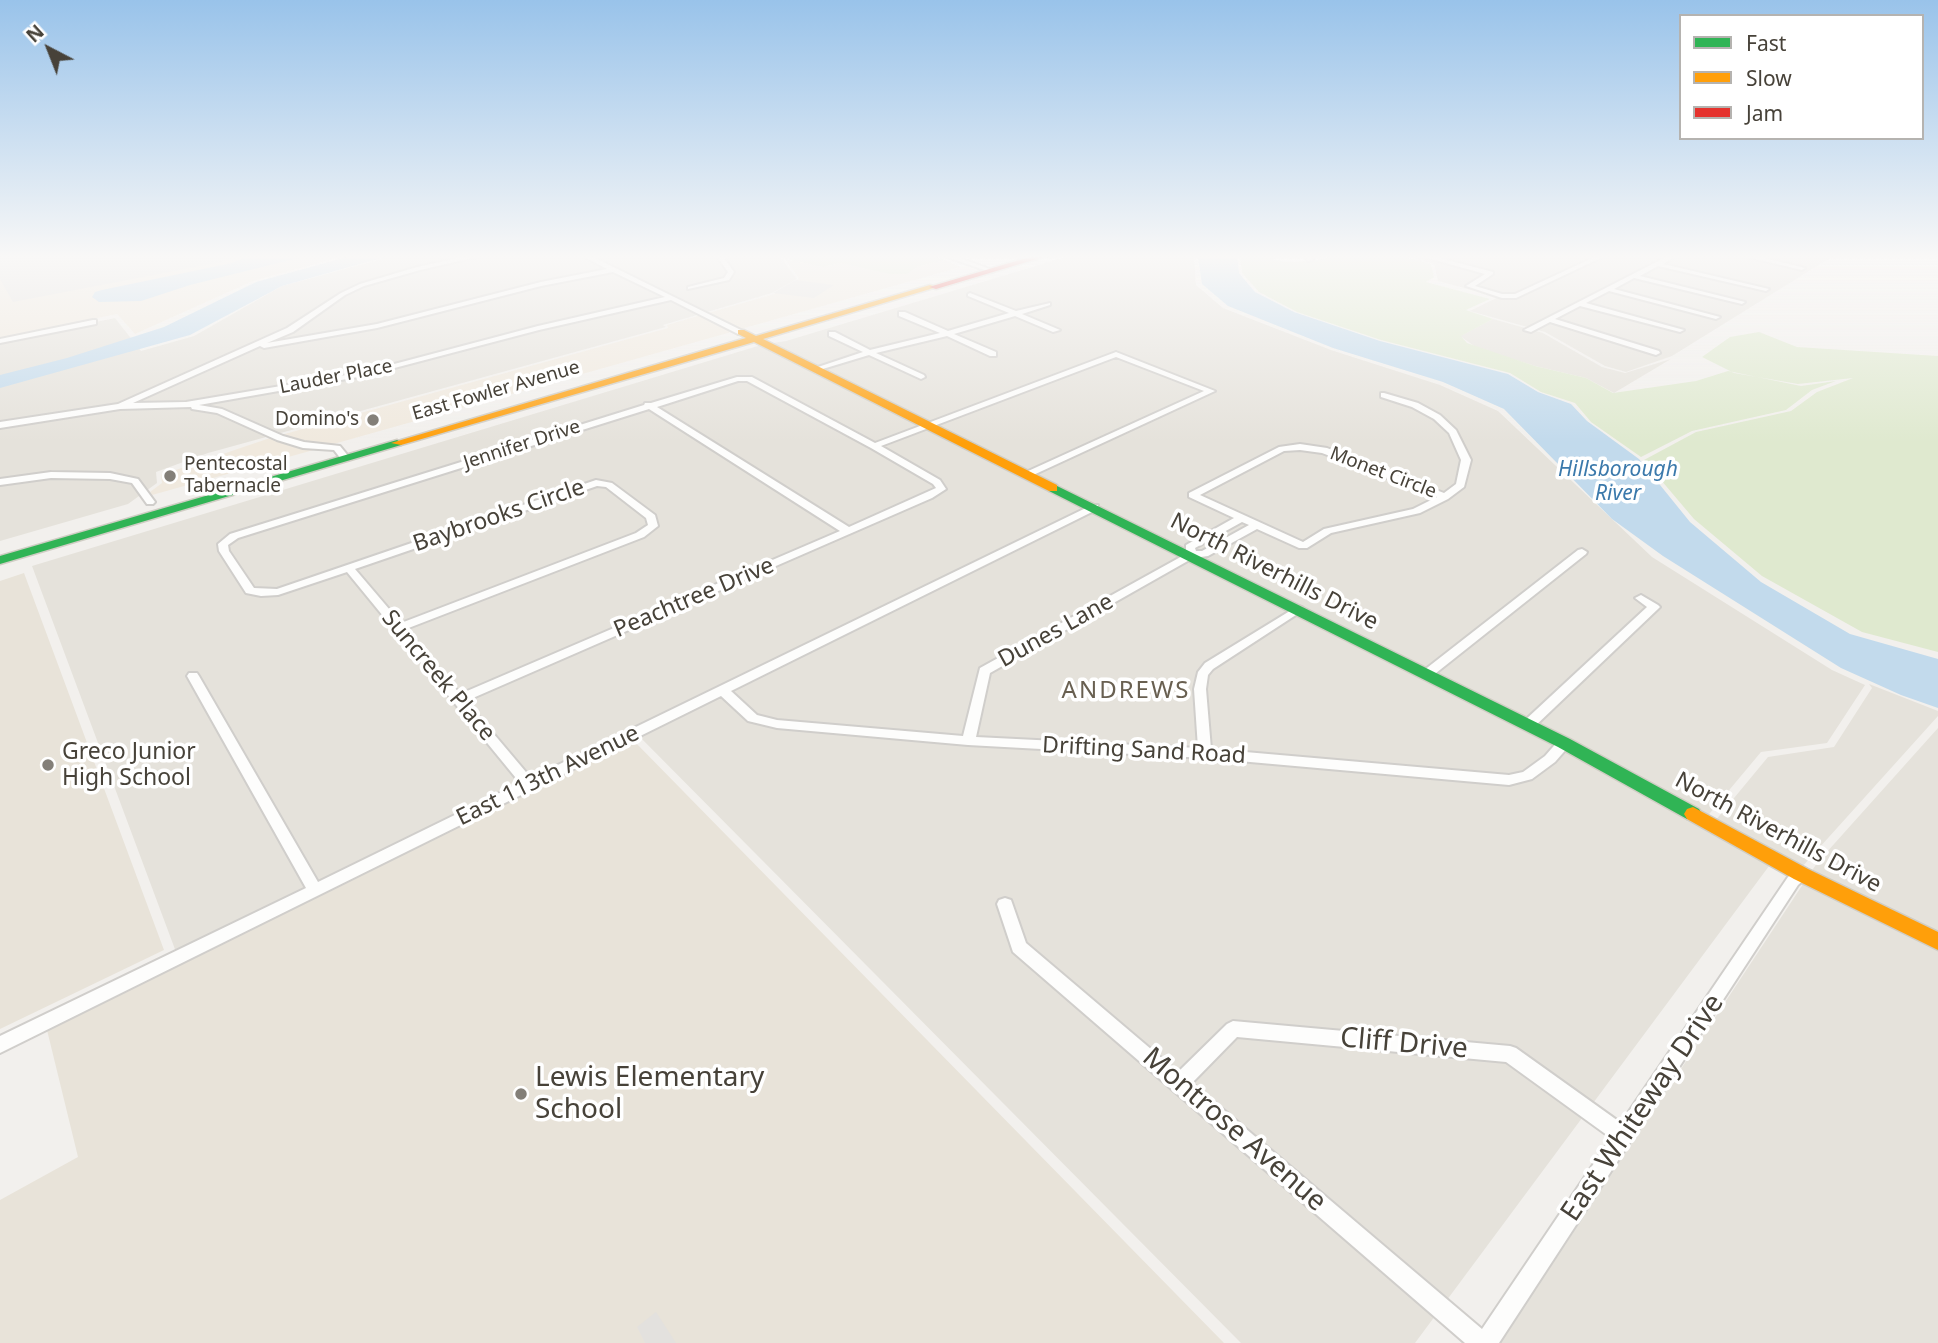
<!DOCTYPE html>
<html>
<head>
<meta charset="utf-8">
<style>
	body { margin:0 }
	#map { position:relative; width:1938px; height:1343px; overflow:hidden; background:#f2f0ed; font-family:"Noto Sans",sans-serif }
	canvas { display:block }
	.legend { position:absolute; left:1679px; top:14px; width:245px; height:126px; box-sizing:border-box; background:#fff; border:2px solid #b5b3b0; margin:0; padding:9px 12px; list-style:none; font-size:21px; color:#474239 }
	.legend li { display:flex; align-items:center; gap:14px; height:35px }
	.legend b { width:35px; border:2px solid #b5b3b0 }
	.north { position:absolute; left:14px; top:14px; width:70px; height:70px; -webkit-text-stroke:5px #fff; paint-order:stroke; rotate:318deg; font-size:19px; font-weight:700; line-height:28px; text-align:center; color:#474239 }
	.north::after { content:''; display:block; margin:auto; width:24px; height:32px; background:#474239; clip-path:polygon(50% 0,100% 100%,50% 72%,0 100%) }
</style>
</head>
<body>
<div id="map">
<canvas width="1938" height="1343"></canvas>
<ul class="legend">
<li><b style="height:9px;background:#30b455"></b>Fast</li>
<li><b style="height:9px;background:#ff9f0a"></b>Slow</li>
<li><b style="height:9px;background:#e5322d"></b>Jam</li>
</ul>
<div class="north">N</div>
</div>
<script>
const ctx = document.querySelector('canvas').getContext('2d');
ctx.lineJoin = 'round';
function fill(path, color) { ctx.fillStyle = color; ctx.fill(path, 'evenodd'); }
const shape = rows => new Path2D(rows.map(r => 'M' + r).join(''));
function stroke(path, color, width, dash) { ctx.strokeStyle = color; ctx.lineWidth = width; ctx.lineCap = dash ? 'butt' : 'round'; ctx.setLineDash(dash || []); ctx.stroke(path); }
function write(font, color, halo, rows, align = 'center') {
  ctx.font = font + ' "Noto Sans",sans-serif'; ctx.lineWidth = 7; ctx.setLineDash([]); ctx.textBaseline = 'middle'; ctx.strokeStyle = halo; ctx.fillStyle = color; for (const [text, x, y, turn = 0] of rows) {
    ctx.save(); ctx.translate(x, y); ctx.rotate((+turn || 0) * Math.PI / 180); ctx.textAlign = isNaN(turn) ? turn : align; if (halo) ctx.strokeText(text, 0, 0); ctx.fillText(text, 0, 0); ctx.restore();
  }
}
const residential = shape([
	[396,255,779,255,797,279,772,293,663,325,666,327,208,453,156,472,157,483,128,504,0,541,0,342,115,318,141,351,194,336,282,286],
	[1072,255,1189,255,1194,258,1196,285,1223,308,1331,350,1440,385,1498,411,1652,557,1832,670,1865,685,1827,743,1761,752,1700,825,1772,862,1415,1343,1241,1343,632,729,176,952,32,566,761,345,786,341],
	[1401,255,1835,255,1672,356,1626,372,1605,366,1545,332,1470,311,1498,297,1438,281,1434,264],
	[1493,319,1543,333,1602,367,1625,373,1671,359,1614,393,1586,378,1535,366,1477,348,1460,336],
	[1869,684,1938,711,1938,716,1801,868,1715,821,1768,757,1834,747,1872,688],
	[1938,728,1938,1343,1500,1343,1817,863]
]);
const commercial = shape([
	[0,255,348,255,253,281,135,334,117,314,0,338],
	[785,259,823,267,842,263,917,267,944,260,961,267,741,329,708,313,774,294,799,279],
	[701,315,735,331,330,445,307,442,281,435,668,328,667,325],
	[270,438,317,449,152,495,150,492,162,483,161,475]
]);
const education = shape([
	[24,573,164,950,0,1029,0,581],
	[634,741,1224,1343,0,1343,0,1200,78,1157,47,1030]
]);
const green = shape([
	[782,255,931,255,944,260,917,267,907,274,890,274,842,263,823,267,791,260],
	[1240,255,1269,255,1274,260,1287,262,1314,261,1338,255,1397,255,1431,264,1434,277,1426,282,1490,299,1466,310,1493,319,1461,336,1467,343,1535,366,1586,378,1613,393,1696,381,1728,371,1801,386,1836,381,1812,390,1786,410,1692,431,1641,457,1591,422,1575,403,1541,392,1510,373,1381,340,1297,312,1259,292,1242,273],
	[1759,332,1797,347,1938,356,1938,652,1862,632,1762,576,1694,519,1644,460,1696,432,1791,411,1817,392,1853,378,1798,384,1734,373,1702,357,1730,337]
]);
const parking = shape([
	[0,255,138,257,241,255,221,262,13,302,0,279],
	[795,280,834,285,814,298,773,293],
	[656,1312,676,1343,645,1343,637,1327]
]);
const water = shape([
	[250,255,310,255,190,285,141,301,99,302,92,297,95,292,102,290,232,263],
	[354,255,392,255,282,286,190,335,0,388,0,375,67,358,164,327,256,282],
	[1196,255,1237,255,1239,273,1255,292,1294,312,1380,341,1508,374,1538,392,1571,404,1587,421,1639,459,1690,522,1761,582,1850,634,1938,659,1938,708,1901,695,1841,668,1663,556,1612,519,1504,409,1443,382,1333,348,1228,306,1202,284,1198,257]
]);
const street = shape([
	[472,255,485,255,420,270,364,286,345,295,293,332,267,343,377,324,541,282,607,269,581,255,589,255,745,332,738,334,671,300,539,330,364,376,199,405,222,409,283,436,304,442,340,446,349,457,344,460,341,459,334,450,303,448,277,440,217,413,192,409,191,407,120,409,0,428,0,422,118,404,287,328,341,293,360,284,417,267,472,255],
	[613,272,665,297,538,326,364,372,186,402,133,403,260,346,264,348,377,328,541,286,613,272],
	[716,255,722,255,734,272,729,280,688,289,688,287,724,278,728,272,716,255],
	[942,255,952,255,995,271,990,272,942,255],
	[1304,255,1310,255,1313,260,1308,261,1304,255],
	[1417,255,1428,255,1493,272,1493,274,1475,286,1502,294,1515,294,1599,255,1607,255,1516,298,1502,298,1466,286,1485,274,1417,255],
	[1670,255,1678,255,1663,264,1769,289,1766,291,1658,266,1640,276,1745,302,1742,304,1634,278,1614,289,1720,317,1716,319,1609,291,1586,303,1684,330,1680,332,1580,306,1555,319,1659,351,1660,353,1656,355,1550,322,1531,332,1524,330,1670,255],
	[1739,255,1752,255,1805,268,1802,270,1739,255],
	[970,293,1016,311,1050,303,1050,305,1022,314,1060,330,1053,332,1015,316,954,334,996,352,996,356,990,356,947,336,876,353,924,375,925,377,921,379,869,355,816,371,812,369,863,352,829,336,829,332,835,332,870,350,940,333,899,316,899,312,905,312,948,331,1009,313,968,296,968,294,970,293],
	[93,320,96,320,96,324,0,343,0,339,93,320],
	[1116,352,1215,391,1029,477,1024,474,1026,472,1204,391,1116,357,881,446,940,480,946,489,932,498,466,701,531,778,1092,505,1098,505,1098,509,731,691,757,715,777,720,963,736,980,668,1186,554,1186,545,1234,518,1189,497,1189,493,1279,447,1300,444,1327,448,1444,493,1456,484,1461,460,1449,433,1434,419,1412,407,1381,397,1381,393,1384,393,1418,403,1440,415,1456,430,1471,460,1464,487,1448,499,1420,513,1331,533,1307,548,1299,548,1257,529,1208,556,1193,558,990,673,976,737,1198,748,1194,689,1198,672,1205,663,1298,606,1302,607,1304,609,1302,611,1213,669,1208,675,1206,689,1211,749,1509,775,1523,772,1545,756,1559,740,1569,740,1571,743,1569,746,1555,762,1532,779,1509,785,1205,758,968,745,777,728,748,721,721,696,0,1053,0,1036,306,888,187,676,189,673,197,673,199,676,318,882,520,783,347,572,278,595,261,596,246,593,219,551,218,544,230,534,644,405,645,403,651,403,737,377,752,377,875,443,1116,352],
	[738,381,747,381,871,448,933,484,936,488,849,527,657,407,738,381],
	[649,409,840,531,460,694,406,629,644,537,658,526,655,515,612,483,596,480,277,589,254,588,229,551,228,545,238,538,649,409],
	[1300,450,1322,453,1437,497,1413,509,1324,529,1303,542,1200,495,1284,451,1300,450],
	[597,486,606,487,646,518,648,525,636,533,401,623,355,569,597,486],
	[1242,522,1249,525,1202,551,1196,551,1195,548,1242,522],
	[51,472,110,473,138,479,155,502,153,504,147,504,132,483,110,479,51,478,0,485,0,479,51,472],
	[1582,549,1587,552,1586,554,1431,677,1423,677,1421,674,1423,671,1578,550,1582,549],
	[1641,595,1658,605,1660,607,1658,609,1533,728,1523,728,1521,725,1523,722,1647,607,1635,598,1641,595],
	[1801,868,1806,870,1809,874,1806,878,1798,885,1499,1343,1465,1343,1013,952,997,904,999,900,1005,898,1011,900,1026,943,1178,1072,1227,1024,1233,1021,1510,1046,1516,1048,1621,1123,1788,877,1801,868],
	[1237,1037,1506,1062,1611,1138,1482,1329,1192,1083,1237,1037]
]);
const fast = shape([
	[397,440,403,443,401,445,0,564,0,556,397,440],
	[1053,484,1570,739,1699,809,1702,814,1699,819,1687,819,1558,747,1049,491,1049,485,1053,484]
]);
const slow = shape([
	[930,285,937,287,763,339,1057,485,1057,491,1049,491,754,342,401,445,391,443,746,338,738,334,738,330,744,330,756,336,930,285],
	[1693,807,1808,869,1938,932,1938,950,1794,879,1687,819,1684,814,1687,809,1693,807]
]);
const jam = shape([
	[1036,255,1050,255,936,289,929,287,1036,255]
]);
const markers = [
	[373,420,7,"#837f78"],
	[170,476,7,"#837f78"],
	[48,765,7,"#837f78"],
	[521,1094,7,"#837f78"]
];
const farStreetnames = [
	["Lauder Place",336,377,-11],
	["East Fowler Avenue",496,391,-16],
	["Jennifer Drive",522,445,-18],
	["Monet Circle",1383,473,21]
];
const farPoinames = [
	["Domino's",359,420],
	["Pentecostal",184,465,"left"],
	["Tabernacle",184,487,"left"]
];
const farWaternames = [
	["Hillsborough",1618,470],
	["River",1618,494]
];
const streetNames = [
	["Baybrooks Circle",499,516,-19],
	["North Riverhills Drive",1274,572,27],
	["Peachtree Drive",694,598,-23],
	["Dunes Lane",1056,631,-29],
	["Suncreek Place",438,676,50],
	["Drifting Sand Road",1144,751,3],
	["East 113th Avenue",548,776,-26],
	["North Riverhills Drive",1778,833,28]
];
const poiNames = [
	["Greco Junior",62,752],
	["High School",62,778]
];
const neighbourhoodNames = [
	["ANDREWS",1126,691]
];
const nearStreetnames = [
	["Cliff Drive",1404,1044,5],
	["East Whiteway Drive",1643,1108,-56],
	["Montrose Avenue",1234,1130,41]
];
const nearPoinames = [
	["Lewis Elementary",535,1078],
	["School",535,1110]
];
fill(residential, '#e5e2db');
fill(commercial, '#f0e9de');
fill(education, '#e8e3d9');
fill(green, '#dfe9cf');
fill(parking, '#e3e1de');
fill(water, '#c2daec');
stroke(street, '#d0cecb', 4);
stroke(fast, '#d0cdc4', 3);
stroke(slow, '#d0cdc4', 3);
stroke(jam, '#d0cdc4', 3);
fill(street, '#fdfdfc');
fill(fast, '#30b455');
fill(slow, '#ff9f0a');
fill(jam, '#e5322d');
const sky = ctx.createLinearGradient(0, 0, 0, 443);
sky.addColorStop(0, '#99c3ea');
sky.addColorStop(0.58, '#f9f8f7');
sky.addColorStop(1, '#f9f8f700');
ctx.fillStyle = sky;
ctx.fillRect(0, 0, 1938, 443);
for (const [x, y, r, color] of markers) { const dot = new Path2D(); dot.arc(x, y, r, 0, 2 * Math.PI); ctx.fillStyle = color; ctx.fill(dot); stroke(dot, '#fff', 2.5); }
write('19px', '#474239', '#fff', farStreetnames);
write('19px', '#474239', '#fff', farPoinames, 'right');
write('italic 21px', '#3b79ab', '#fff', farWaternames);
write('23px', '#474239', '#fff', streetNames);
write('23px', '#474239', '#fff', poiNames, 'left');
ctx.letterSpacing = '2px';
write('24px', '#696051', '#fff', neighbourhoodNames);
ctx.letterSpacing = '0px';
write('28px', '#474239', '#fff', nearStreetnames);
write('28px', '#474239', '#fff', nearPoinames, 'left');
</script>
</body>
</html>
